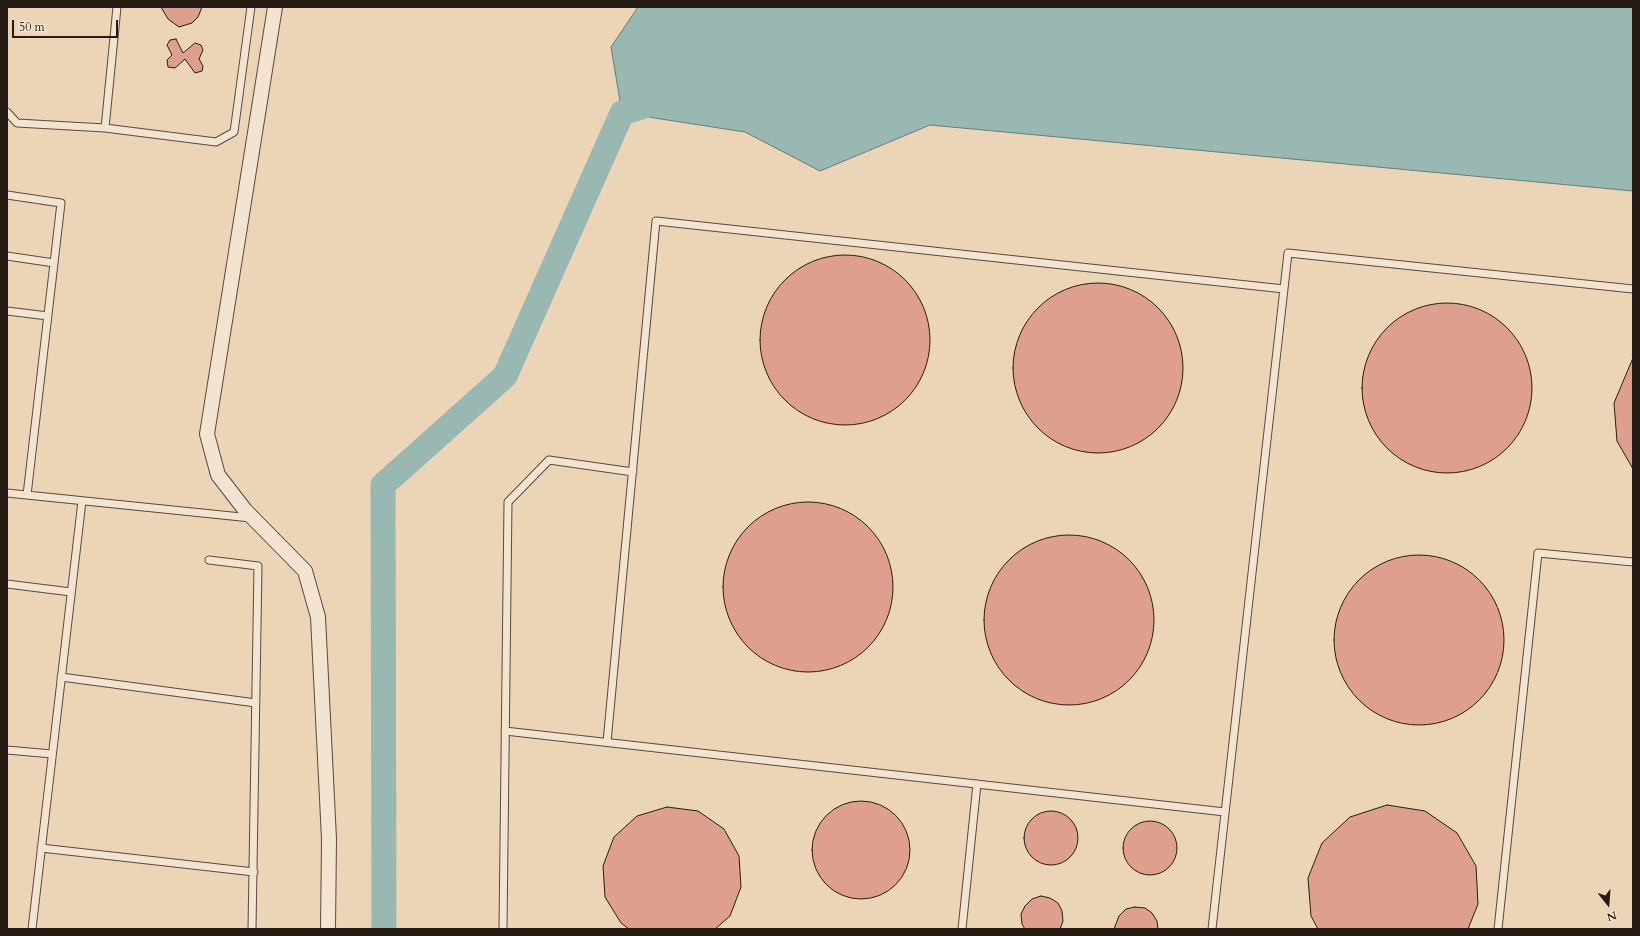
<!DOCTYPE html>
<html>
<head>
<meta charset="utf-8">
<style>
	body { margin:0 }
	#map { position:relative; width:1640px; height:936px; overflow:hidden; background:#ebd5b6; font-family:Cardo,serif }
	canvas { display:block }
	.frame { position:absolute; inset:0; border:8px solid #271c15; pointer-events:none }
	.north { position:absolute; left:1588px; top:884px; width:40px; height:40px; -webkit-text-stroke:3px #f2e4d0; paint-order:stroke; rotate:163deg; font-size:11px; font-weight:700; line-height:16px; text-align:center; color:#271c15 }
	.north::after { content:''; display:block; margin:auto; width:14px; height:18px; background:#271c15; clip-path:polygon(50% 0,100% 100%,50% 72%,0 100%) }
	.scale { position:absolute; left:12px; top:20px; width:106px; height:18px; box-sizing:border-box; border:2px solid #271c15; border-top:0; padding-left:5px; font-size:12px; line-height:14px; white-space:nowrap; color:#271c15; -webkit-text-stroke:3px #f2e4d0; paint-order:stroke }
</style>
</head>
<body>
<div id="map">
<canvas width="1640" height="936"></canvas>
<div class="frame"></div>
<div class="north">N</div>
<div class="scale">50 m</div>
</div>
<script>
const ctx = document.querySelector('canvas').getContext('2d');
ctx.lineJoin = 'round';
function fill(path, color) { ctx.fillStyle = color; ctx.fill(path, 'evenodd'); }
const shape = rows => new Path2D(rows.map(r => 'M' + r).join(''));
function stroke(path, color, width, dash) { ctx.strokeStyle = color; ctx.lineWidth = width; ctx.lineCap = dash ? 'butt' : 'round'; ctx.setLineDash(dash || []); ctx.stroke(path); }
const water = shape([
	[638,7,1633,7,1633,191,930,125,820,171,745,132,622,113,611,47,638,7]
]);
const river = shape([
	[384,929,383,485,505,376,622,113,654,103]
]);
const building = shape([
	[161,7,202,7,198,17,192,23,179,27,168,19,161,7],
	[176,39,183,53,195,43,201,45,203,50,199,59,203,66,202,71,195,73,185,59,175,68,168,67,167,60,172,55,167,45,170,40,176,39],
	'760 340a85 85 0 1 1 170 0a85 85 0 1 1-170 0Z',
	'1013 368a85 85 0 1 1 170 0a85 85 0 1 1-170 0Z',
	'1362 388a85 85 0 1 1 170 0a85 85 0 1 1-170 0Z',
	[1633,358,1633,469,1617,441,1614,403,1633,358],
	'723 587a85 85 0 1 1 170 0a85 85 0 1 1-170 0Z',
	'984 620a85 85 0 1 1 170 0a85 85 0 1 1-170 0Z',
	'1334 640a85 85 0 1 1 170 0a85 85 0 1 1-170 0Z',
	'812 850a49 49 0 1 1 98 0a49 49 0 1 1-98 0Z',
	[1387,805,1425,811,1457,833,1476,866,1478,904,1468,929,1318,929,1311,916,1308,878,1322,843,1350,817,1387,805],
	[667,807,698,811,724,829,739,856,741,887,730,916,715,929,629,929,621,923,605,897,603,866,614,837,637,816,667,807],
	'1024 838a27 27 0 1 1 54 0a27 27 0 1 1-54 0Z',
	'1123 848a27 27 0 1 1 54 0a27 27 0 1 1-54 0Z',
	[1041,896,1050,898,1058,903,1062,911,1063,921,1060,929,1025,929,1022,924,1021,914,1025,906,1032,899,1041,896],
	[1135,907,1145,908,1152,913,1157,921,1158,929,1114,929,1119,916,1126,909,1135,907]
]);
const service = shape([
	[7,112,17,123,105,128,117,7],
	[105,128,216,142,234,132,251,7],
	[7,195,61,203,27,495],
	[7,256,54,263],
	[7,311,48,316],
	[7,493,251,518],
	[209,560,258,566,252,929],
	[7,584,71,592],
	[61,677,256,703],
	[505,731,1225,812],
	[607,742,656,221,1284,289],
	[7,750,52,754],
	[41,848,254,872],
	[32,929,82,501],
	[503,929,508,502,549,460,633,472],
	[962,929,977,784],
	[1212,929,1288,253,1633,289],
	[1498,929,1538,553,1633,562]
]);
const minor = shape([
	[275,7,207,434,218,475,245,510,305,571,318,617,329,839,328,929]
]);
fill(water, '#98b8b1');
stroke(water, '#6b7a73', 1);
stroke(river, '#98b8b1', 25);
fill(building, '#de9f8e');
stroke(building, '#271c15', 1);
stroke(service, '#584a3d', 9);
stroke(minor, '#584a3d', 16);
stroke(service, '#f2e4d0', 7);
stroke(minor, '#f2e4d0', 14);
</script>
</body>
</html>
